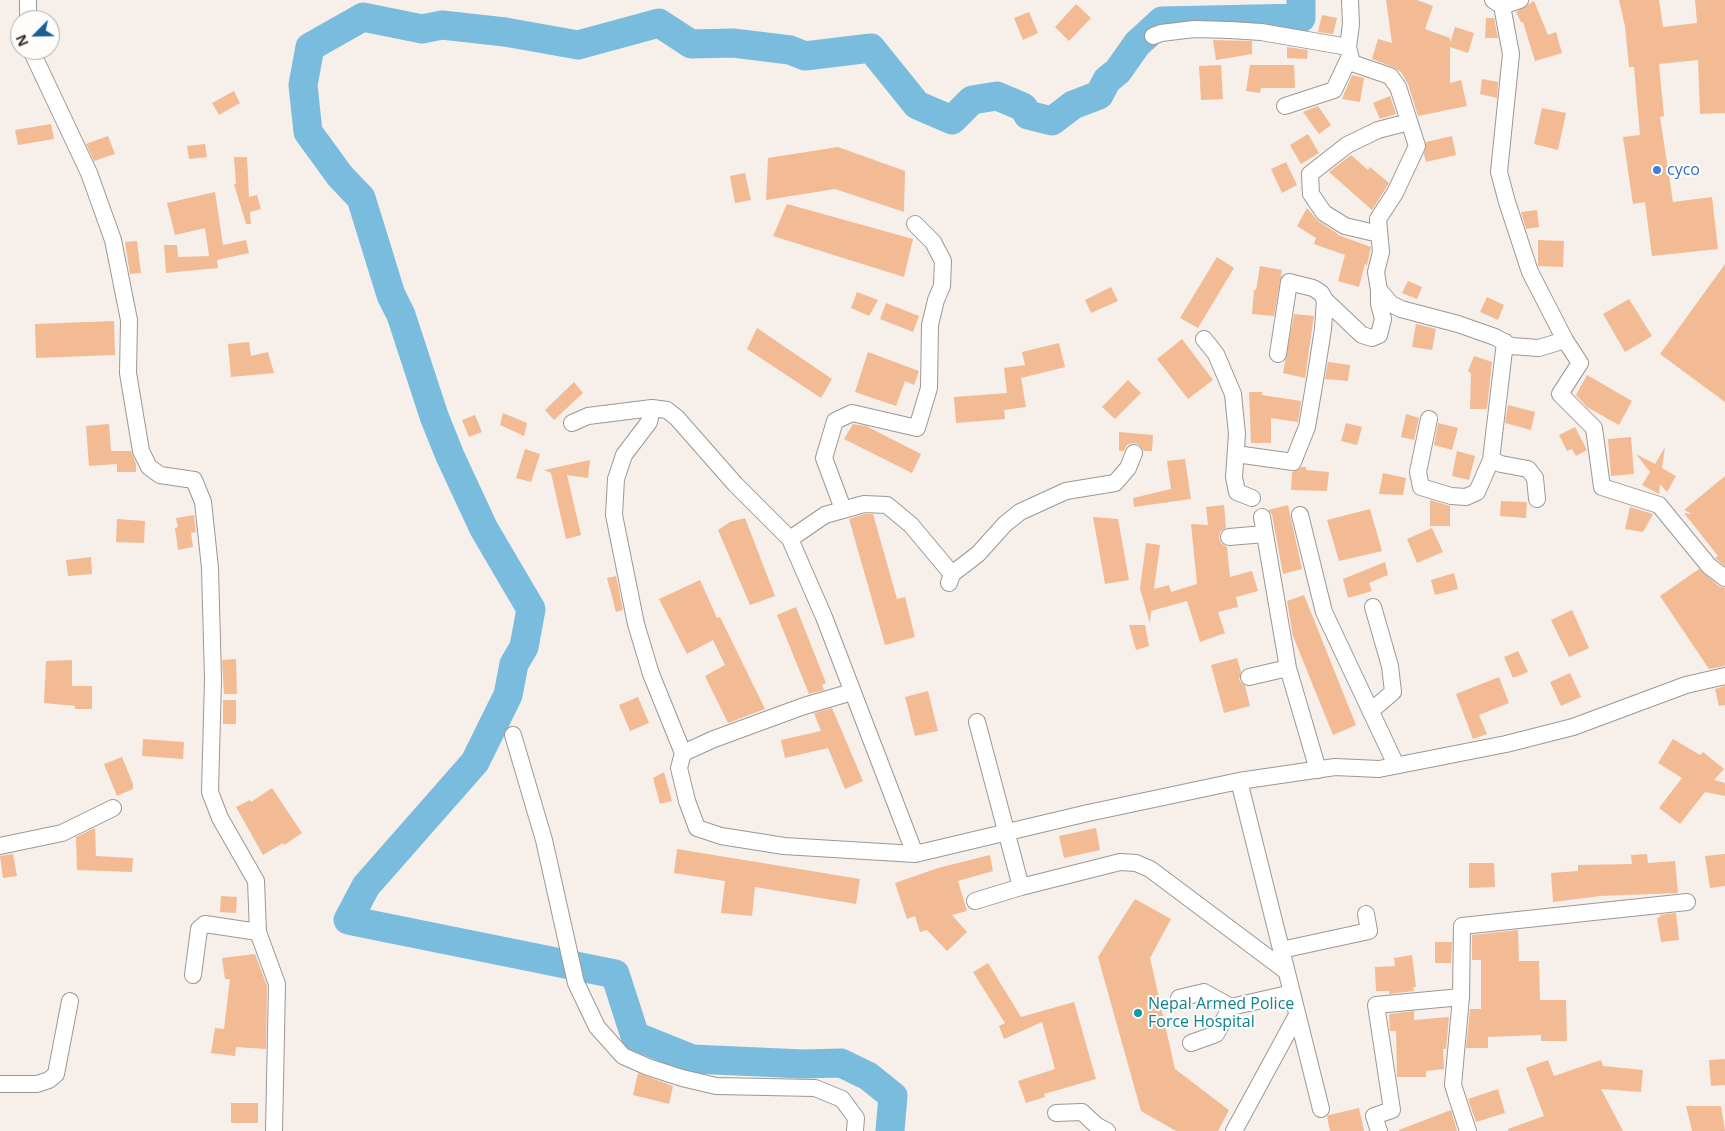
<!DOCTYPE html>
<html>
<head>
<meta charset="utf-8">
<style>
	body { margin:0 }
	#map { position:relative; width:1725px; height:1131px; overflow:hidden; background:#f6efea; font-family:"Open Sans",sans-serif }
	canvas { display:block }
	.north { position:absolute; left:10px; top:10px; width:50px; height:50px; box-sizing:border-box; background:#fffdfc; border:1px solid #adabaa; border-radius:50%; rotate:247deg; font-size:14px; font-weight:700; line-height:20px; text-align:center; color:#33302f }
	.north::after { content:''; display:block; margin:auto; width:18px; height:22px; background:#176195; clip-path:polygon(50% 0,100% 100%,50% 72%,0 100%) }
</style>
</head>
<body>
<div id="map">
<canvas width="1725" height="1131"></canvas>
<div class="north">N</div>
</div>
<script>
const ctx = document.querySelector('canvas').getContext('2d');
ctx.lineJoin = 'round';
const shape = rows => new Path2D(rows.map(r => 'M' + r).join(''));
function stroke(path, color, width, dash) { ctx.strokeStyle = color; ctx.lineWidth = width; ctx.lineCap = dash ? 'butt' : 'round'; ctx.setLineDash(dash || []); ctx.stroke(path); }
function fill(path, color) { ctx.fillStyle = color; ctx.fill(path, 'evenodd'); }
function write(font, color, halo, rows, align = 'center') {
  ctx.font = font + ' "Open Sans",sans-serif'; ctx.lineWidth = 4; ctx.setLineDash([]); ctx.textBaseline = 'middle'; ctx.strokeStyle = halo; ctx.fillStyle = color; for (const [text, x, y, turn = 0] of rows) {
    ctx.save(); ctx.translate(x, y); ctx.rotate((+turn || 0) * Math.PI / 180); ctx.textAlign = isNaN(turn) ? turn : align; if (halo) ctx.strokeText(text, 0, 0); ctx.fillText(text, 0, 0); ctx.restore();
  }
}
const river = shape([
	[890,1131,893,1096,868,1076,841,1063,803,1064,692,1059,635,1036,615,974,348,920,366,886,475,762,508,695,514,664,524,647,531,609,484,529,450,456,434,416,401,315,391,295,361,198,340,176,308,132,303,85,310,47,363,17,422,29,442,25,505,32,578,45,659,23,691,44,733,43,790,50,805,56,871,48,917,105,952,120,972,100,997,96,1023,107,1028,115,1052,121,1073,105,1099,95,1107,80,1118,71,1137,44,1162,21,1301,18,1301,0]
]);
const building = shape([
	[1386,0,1417,0,1433,6,1425,29,1450,38,1450,43,1455,27,1474,33,1468,53,1450,47,1450,83,1461,80,1467,106,1418,116,1408,84,1401,72,1393,67,1372,59,1378,39,1392,43],
	[1619,0,1659,0,1663,27,1697,23,1695,0,1725,0,1725,113,1700,114,1698,60,1659,64,1664,116,1660,117,1673,202,1712,197,1718,249,1652,256,1645,202,1633,204,1623,137,1640,135,1634,67,1629,67,1625,26],
	[1534,1,1548,35,1556,32,1562,53,1535,61,1523,22,1521,22,1516,12],
	[1076,4,1091,18,1069,41,1055,27],
	[1029,12,1038,33,1023,40,1014,18],
	[1322,15,1337,18,1333,34,1318,32],
	[1486,18,1494,18,1498,38,1485,38],
	[1213,40,1252,41,1252,54,1216,60],
	[1287,47,1308,50,1307,59,1287,58],
	[1221,65,1223,99,1201,100,1199,66],
	[1250,65,1294,65,1295,88,1261,88,1260,93,1246,91],
	[1352,75,1364,78,1360,102,1342,99],
	[1482,79,1498,82,1497,98,1480,94],
	[234,91,240,103,219,115,212,103],
	[1390,96,1396,114,1380,119,1373,103],
	[1318,106,1331,125,1319,134,1303,112],
	[1542,108,1566,113,1558,150,1534,144],
	[51,124,54,139,18,145,15,130],
	[1308,134,1319,153,1301,164,1290,145],
	[108,136,115,154,94,161,86,144],
	[1452,136,1456,155,1426,162,1424,154,1426,142],
	[205,144,207,157,189,159,187,146],
	[838,147,905,171,904,212,835,189,766,200,768,158],
	[1351,155,1368,170,1370,167,1389,183,1372,210,1329,172],
	[234,157,247,157,249,197,257,195,261,209,250,212,251,224,246,224,234,184,236,184],
	[1286,162,1297,185,1282,193,1271,169],
	[745,173,751,200,735,203,730,176],
	[215,192,223,245,246,240,249,253,217,260,218,268,166,273,164,245,177,245,178,257,209,256,205,228,175,235,167,203],
	[787,204,913,239,904,277,773,236],
	[1307,208,1318,221,1338,234,1338,235,1371,247,1367,265,1365,264,1359,287,1338,281,1345,255,1314,244,1316,238,1297,226],
	[1537,210,1539,227,1526,229,1521,212],
	[1538,240,1564,241,1563,267,1538,266],
	[137,241,141,273,130,274,125,242],
	[1217,257,1234,268,1198,328,1180,318],
	[1725,264,1725,402,1660,354],
	[1260,266,1282,270,1274,316,1252,314,1254,290,1256,290],
	[1408,281,1422,287,1417,299,1402,293],
	[1111,287,1118,301,1091,313,1085,300],
	[857,292,878,300,869,316,851,308],
	[1487,297,1504,305,1498,320,1480,312],
	[1629,299,1652,336,1625,352,1603,314],
	[886,303,919,316,913,332,880,319],
	[1294,314,1314,316,1305,378,1283,373],
	[114,321,115,355,36,358,35,324],
	[1416,324,1436,329,1432,350,1412,347],
	[757,328,832,379,821,398,747,349],
	[1182,339,1213,380,1188,399,1157,359],
	[249,342,251,356,268,352,274,373,231,377,228,344],
	[1059,343,1065,367,1021,378,1026,407,1004,410,1005,419,956,423,954,397,1007,393,1004,368,1025,365,1022,352],
	[868,352,919,371,914,385,905,381,896,406,855,392],
	[1474,356,1492,362,1487,409,1470,409,1471,373,1468,371],
	[1328,362,1350,365,1348,381,1325,379],
	[1587,375,1632,401,1619,425,1587,407,1576,395],
	[1128,380,1141,393,1115,419,1102,407],
	[574,382,583,393,554,420,545,410],
	[1249,392,1262,392,1262,395,1301,401,1298,422,1271,418,1271,443,1251,443],
	[1508,405,1535,412,1531,430,1505,423],
	[503,413,527,423,524,436,500,425],
	[1406,414,1419,418,1414,440,1401,437],
	[475,415,482,432,469,437,462,420],
	[1346,423,1362,427,1357,445,1341,441],
	[1438,423,1458,428,1452,450,1434,445],
	[109,424,111,451,131,451,136,464,136,472,117,472,117,464,89,466,86,426],
	[853,424,866,426,921,454,912,473,844,439],
	[1575,427,1587,450,1576,456,1572,449,1567,451,1559,435],
	[1119,432,1153,435,1152,451,1144,451,1138,444,1133,443,1127,445,1124,451,1119,451],
	[1631,437,1634,474,1611,476,1608,439],
	[1665,447,1662,468,1676,476,1667,492,1660,484,1659,494,1642,485,1650,472,1636,454,1655,464],
	[525,449,540,454,531,482,516,478],
	[1457,451,1475,456,1469,480,1452,476],
	[1185,459,1191,499,1134,507,1133,498,1171,489,1167,461],
	[590,460,588,478,567,475,581,535,566,539,551,473,544,470],
	[1302,467,1306,467,1306,470,1329,472,1327,491,1291,490,1292,472],
	[1383,473,1406,478,1403,495,1379,494],
	[1725,476,1725,566,1715,558,1718,556,1684,513,1692,514,1684,510],
	[1430,500,1450,506,1450,526,1430,526],
	[1501,501,1527,502,1526,518,1500,516],
	[1224,505,1226,528,1220,532,1219,538,1221,543,1227,547,1230,577,1252,571,1258,591,1236,597,1238,607,1218,612,1225,633,1200,642,1187,601,1151,611,1150,623,1140,589,1146,543,1160,545,1154,589,1169,585,1171,592,1197,584,1191,524,1208,525,1206,507],
	[1288,505,1302,569,1283,574,1272,515,1268,510],
	[1630,507,1653,514,1643,532,1625,529],
	[1370,509,1382,551,1339,561,1327,520],
	[865,514,873,514,897,599,905,597,915,637,885,645,849,519],
	[194,515,196,532,191,533,193,547,178,550,175,528,178,527,176,518],
	[1093,517,1118,519,1129,580,1105,584],
	[745,518,775,596,750,605,718,530,730,522],
	[117,519,145,521,144,543,116,542],
	[1432,528,1443,552,1417,563,1407,539],
	[91,557,92,574,68,576,66,560],
	[1385,562,1388,575,1369,583,1372,591,1348,598,1343,579],
	[1699,569,1719,586,1725,588,1725,666,1709,669,1660,596],
	[1454,573,1458,589,1435,595,1431,580],
	[616,576,623,610,616,612,607,578],
	[700,580,717,618,720,617,765,709,728,723,705,676,725,665,713,640,687,654,659,599],
	[1304,595,1356,725,1333,735,1293,636,1287,601],
	[796,607,826,683,822,685,824,690,809,694,777,615],
	[1572,610,1589,648,1569,657,1551,620],
	[1129,625,1145,625,1149,646,1136,650],
	[1518,651,1528,672,1513,678,1504,657],
	[1237,658,1241,672,1239,680,1245,686,1250,706,1224,713,1211,665],
	[236,659,237,694,224,694,222,660],
	[72,660,72,686,92,686,92,709,75,709,75,706,44,703,46,661],
	[1570,673,1581,697,1561,706,1550,682],
	[1499,677,1509,703,1479,715,1487,734,1473,739,1456,694],
	[1725,686,1725,705,1719,706,1715,689],
	[928,691,938,731,915,736,905,697],
	[638,697,649,723,630,731,619,705],
	[223,700,236,700,236,724,223,724],
	[832,708,863,781,845,789,828,748,785,758,781,740,821,731,814,713],
	[143,739,184,742,183,759,142,756],
	[1673,739,1700,755,1703,752,1724,769,1714,780,1725,783,1725,796,1705,792,1680,824,1659,808,1682,778,1658,763],
	[122,757,133,784,133,789,117,796,104,764],
	[664,772,672,801,660,804,653,778],
	[272,788,302,833,284,845,283,843,263,855,236,807,250,800,251,802],
	[95,828,96,856,133,858,132,872,77,870,76,837],
	[1096,828,1100,850,1064,858,1059,836],
	[677,849,860,879,856,904,755,887,752,916,721,913,725,881,674,873],
	[13,854,17,876,3,878,0,856],
	[1647,854,1648,863,1675,861,1678,893,1600,896,1553,902,1551,873,1578,871,1578,865,1632,864,1631,855],
	[1725,854,1725,886,1710,888,1705,856],
	[990,855,993,871,958,881,967,911,952,915,967,932,947,951,927,930,920,932,915,916,907,919,895,883,938,868],
	[1469,863,1494,863,1495,887,1469,888],
	[221,896,237,897,236,913,220,912],
	[1135,899,1171,919,1150,958,1175,1069,1229,1110,1218,1131,1176,1131,1141,1111,1098,957],
	[1676,913,1679,940,1661,942,1657,918,1660,917,1660,915],
	[1518,930,1519,961,1539,961,1540,1000,1566,1000,1567,1041,1541,1041,1541,1035,1488,1037,1488,1048,1466,1048,1470,1009,1481,1009,1481,960,1472,960,1472,935],
	[1435,942,1452,942,1451,963,1435,963],
	[255,954,267,986,266,1049,236,1047,235,1056,211,1053,215,1028,224,1029,230,979,225,979,222,958],
	[1412,955,1416,987,1413,987,1414,991,1389,994,1389,991,1376,991,1375,967,1395,966,1394,958],
	[988,963,1021,1017,1074,1002,1096,1079,1044,1094,1045,1097,1026,1103,1018,1081,1055,1069,1042,1022,1004,1039,999,1026,1005,1023,973,972],
	[1414,1011,1414,1020,1449,1017,1446,1049,1443,1049,1444,1069,1426,1071,1426,1077,1397,1077,1396,1031,1390,1031,1389,1014],
	[1725,1059,1725,1085,1711,1086,1709,1060],
	[1548,1060,1554,1076,1601,1060,1603,1066,1643,1070,1641,1092,1601,1089,1623,1131,1508,1131,1508,1129,1544,1116,1526,1068],
	[638,1073,673,1086,669,1104,633,1095],
	[1498,1089,1505,1113,1476,1122,1468,1099],
	[231,1103,258,1103,258,1123,231,1123],
	[1686,1106,1721,1106,1725,1131,1692,1131],
	[1359,1108,1364,1131,1330,1131,1327,1117,1329,1115],
	[1451,1110,1457,1131,1399,1131,1399,1130]
]);
const minor = shape([
	[28,0,28,20],
	[1350,0,1351,24,1348,47,1352,63,1390,76,1398,87,1417,146,1395,193,1378,219,1381,252,1376,272,1379,290,1391,304,1401,309,1458,324,1495,337,1511,346,1539,348,1565,340],
	[1493,0,1502,6,1520,0],
	[1502,6,1511,54,1499,172,1507,202,1530,272,1565,340,1580,363,1560,394,1594,428,1602,487,1659,505,1709,566,1725,578],
	[1153,36,1161,33,1194,29,1230,30,1261,32,1348,47],
	[31,50,89,173,113,240,129,320,128,373,141,451,149,467,160,475,194,480,203,502,210,568,213,679,210,792,220,818,256,881,258,932,277,984,274,1131],
	[1285,106,1334,90,1350,56],
	[1379,234,1345,226,1324,213,1311,194,1310,174,1347,145,1378,130,1409,122],
	[1325,300,1362,335,1372,338,1379,335,1383,319,1379,304,1379,290],
	[1204,339,1216,354,1233,394,1237,434,1234,477,1237,492,1252,498],
	[1505,342,1491,460,1501,464,1528,469,1535,478,1537,499],
	[652,408,649,422,624,455,616,479,614,515,636,624,651,674,683,753],
	[1429,419,1418,472,1421,487,1451,496,1466,497,1477,492,1491,460],
	[572,423,588,416,652,408,667,410,677,418,735,484,790,539,824,617,915,854],
	[1236,454,1293,462,1307,427,1316,374,1323,329,1325,300,1321,293,1313,288,1289,282,1278,354],
	[843,509,824,458,835,421,852,413,917,428,929,388,930,325,936,300,942,286,943,261,933,242,915,224],
	[1300,515,1324,612,1396,765],
	[1262,517,1288,668],
	[1229,537,1265,534],
	[790,539,825,515,864,504,887,505,911,525,952,574],
	[949,583,952,574,978,554,1005,524,1020,512,1066,491,1115,483,1128,468,1134,453],
	[1249,677,1288,668,1318,770],
	[852,692,804,706,714,739,683,753,679,768,687,801,697,828,721,836,784,846,915,854,1088,813,1239,781,1335,767,1379,769,1506,744,1573,727,1686,685,1725,676],
	[1372,710,1393,692,1390,666,1373,607],
	[977,722,1021,887],
	[513,735,544,840,576,983,597,1027,623,1056,648,1067,682,1078,716,1086,815,1088,842,1099,856,1118,855,1131],
	[1239,781,1321,1109],
	[0,846,62,833,113,808],
	[975,901,1021,887,1120,862,1136,863,1150,869,1286,971],
	[1281,950,1369,931,1366,914],
	[193,975,199,929,205,924,258,932],
	[1179,998,1204,992,1231,1007,1292,993],
	[1191,1043,1216,1034,1231,1007],
	[0,1084,37,1084,49,1080,56,1074,70,1001],
	[1056,1113,1082,1112,1097,1126,1107,1131],
	[1234,1131,1297,1015],
	[1379,1131,1374,1116,1392,1110,1376,1005,1461,997],
	[1468,1131,1453,1085,1461,997,1462,926,1687,902]
]);
const markers = [
	[1657,170,5,"#3f7fe0"],
	[1138,1013,5,"#0f9aa8"]
];
const shopNames = [
	["cyco",1667,170]
];
const cultureNames = [
	["Nepal Armed Police",1148,1004],
	["Force Hospital",1148,1022]
];
stroke(river, '#79bcdd', 29);
fill(building, '#f2bb94');
stroke(minor, '#9e9793', 18);
stroke(minor, '#fff', 16);
for (const [x, y, r, color] of markers) { const dot = new Path2D(); dot.arc(x, y, r, 0, 2 * Math.PI); ctx.fillStyle = color; ctx.fill(dot); stroke(dot, '#fffdfc', 2); }
write('16px', '#366cbe', '#fffdfc', shopNames, 'left');
write('16px', '#0d838f', '#fffdfc', cultureNames, 'left');
</script>
</body>
</html>
